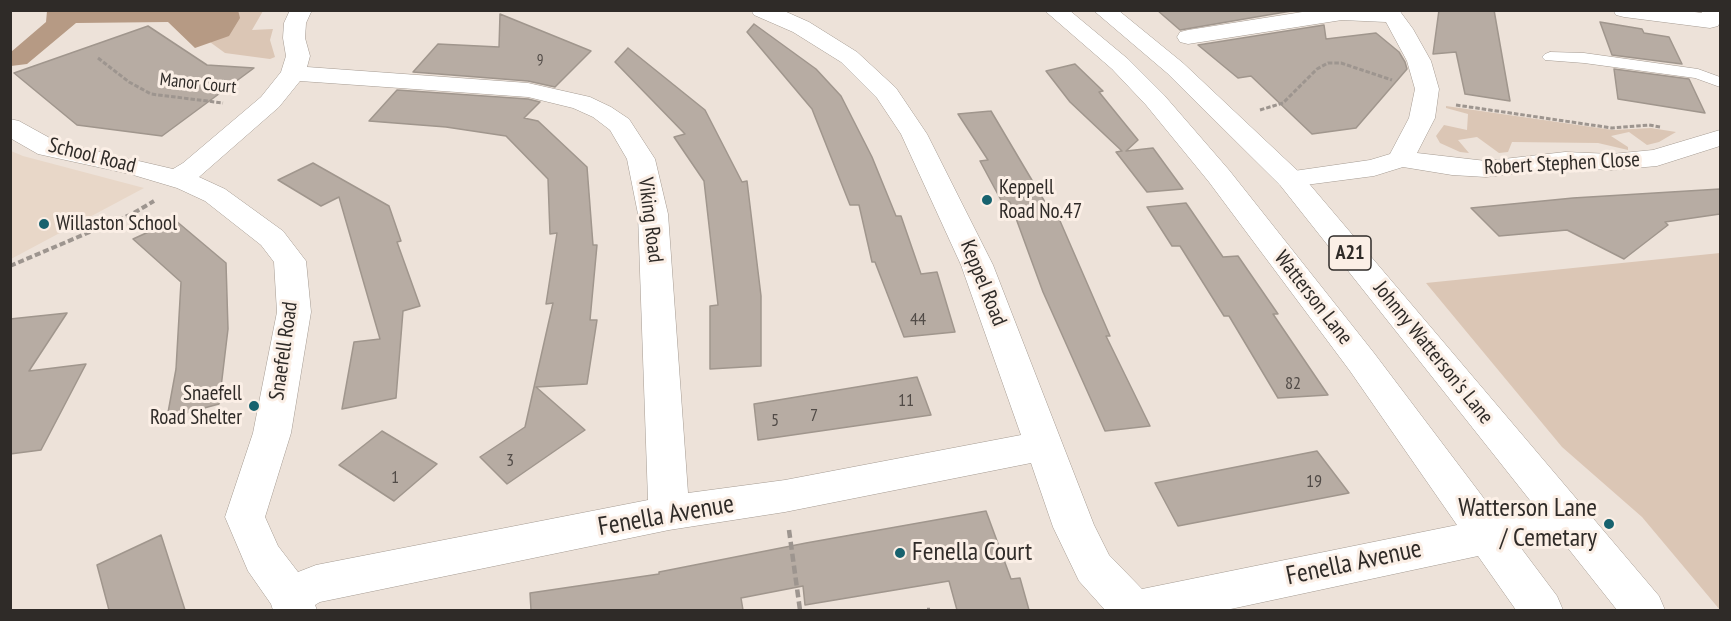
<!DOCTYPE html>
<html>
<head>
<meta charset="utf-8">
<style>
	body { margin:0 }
	#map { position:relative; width:1731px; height:621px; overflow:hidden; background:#ede2d9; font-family:"PT Sans Narrow",sans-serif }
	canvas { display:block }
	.frame { position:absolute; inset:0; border:12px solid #2f2b28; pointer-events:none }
</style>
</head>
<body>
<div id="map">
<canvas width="1731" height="621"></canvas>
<div class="frame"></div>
</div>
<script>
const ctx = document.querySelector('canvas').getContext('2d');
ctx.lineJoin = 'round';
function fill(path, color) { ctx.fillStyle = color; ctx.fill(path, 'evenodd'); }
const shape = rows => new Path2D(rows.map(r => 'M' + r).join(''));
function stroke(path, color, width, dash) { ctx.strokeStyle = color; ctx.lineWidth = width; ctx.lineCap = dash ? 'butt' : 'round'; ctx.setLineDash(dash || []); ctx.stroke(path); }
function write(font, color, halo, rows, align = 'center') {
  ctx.font = font + ' "PT Sans Narrow",sans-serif'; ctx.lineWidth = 6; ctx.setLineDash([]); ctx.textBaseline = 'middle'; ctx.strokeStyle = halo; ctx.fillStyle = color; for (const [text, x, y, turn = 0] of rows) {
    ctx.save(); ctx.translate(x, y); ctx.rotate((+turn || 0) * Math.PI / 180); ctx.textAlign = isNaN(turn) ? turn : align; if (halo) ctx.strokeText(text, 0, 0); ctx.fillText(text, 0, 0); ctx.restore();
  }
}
const built = shape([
	[11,151,23,156,144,188,11,259]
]);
const green = shape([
	[238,11,263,11,252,30,273,29,270,40,275,57,270,59,225,53,203,37,225,28],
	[1446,106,1613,130,1651,128,1676,132,1659,142,1647,145,1629,132,1611,136,1628,147,1628,150,1598,143,1512,142,1508,152,1499,153,1477,137,1458,140,1469,153,1460,152,1440,143,1436,136,1444,125,1467,130,1468,114,1446,108],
	[1720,253,1720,610,1642,517,1562,447,1426,283]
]);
const forest = shape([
	[238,10,240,18,229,36,195,48,168,22,76,23,27,64,11,66,11,52,46,22,47,11]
]);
const building = shape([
	[1157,10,1297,10,1180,30,1157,10],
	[1439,10,1494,10,1510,101,1465,94,1456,52,1433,54,1439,10],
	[500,14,591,51,555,87,528,81,413,72,438,44,499,47,500,14],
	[1600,22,1642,29,1644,33,1669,37,1682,64,1612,55,1600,22],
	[754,24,816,69,841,96,872,157,896,216,901,216,921,274,937,272,955,332,904,337,875,262,872,262,859,205,850,205,812,109,747,32,754,24],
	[1324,25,1326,39,1376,33,1399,52,1405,62,1407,69,1356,128,1312,134,1251,76,1238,78,1198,45,1324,25],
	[148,26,207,65,254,68,162,136,77,125,14,73,148,26],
	[628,48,705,110,742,182,747,181,761,296,761,366,710,369,710,306,718,305,704,181,674,137,685,134,615,62,628,48],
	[1075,64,1103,91,1099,92,1138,140,1126,151,1153,148,1183,189,1147,192,1116,152,1122,151,1070,102,1046,71,1075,64],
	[1614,69,1689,79,1705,113,1618,99,1614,69],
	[397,90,528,99,540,102,524,118,538,121,587,167,593,245,597,245,590,320,597,320,587,384,536,387,585,430,507,484,480,457,525,427,553,303,546,304,557,233,550,234,548,179,506,136,446,127,369,121,397,90],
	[991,111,1052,214,1057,214,1110,336,1106,336,1150,426,1105,431,1043,292,1010,202,1002,202,980,161,988,160,958,114,991,111],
	[313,163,389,206,401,241,397,242,420,306,403,311,396,398,342,409,354,342,380,339,339,197,321,206,278,180,313,163],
	[1720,189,1720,214,1665,222,1668,225,1624,259,1567,230,1499,236,1471,208,1573,198,1720,189],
	[1186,203,1223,257,1238,256,1278,314,1273,314,1328,395,1278,398,1229,316,1224,316,1180,246,1172,246,1147,207,1186,203],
	[175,220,226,263,228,329,219,404,167,418,176,369,181,282,133,239,175,220],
	[67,313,29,371,86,364,41,450,10,454,10,319,67,313],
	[917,377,931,415,758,440,754,404,917,377],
	[382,431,437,464,394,501,339,465,382,431],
	[1317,451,1349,493,1178,526,1155,483,1317,451],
	[986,511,1011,579,1020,578,1029,610,957,610,949,581,805,605,803,586,741,598,743,610,531,610,530,593,659,574,659,572,806,543,986,511],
	[161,535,185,610,109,610,97,565,161,535]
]);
const pathFar2 = shape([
	[98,58,129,82,151,94,223,103],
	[1456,105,1612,128,1649,125,1660,127],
	[1260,110,1283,103,1317,69,1328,63,1341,63,1392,80]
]);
const pathFar1 = shape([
	[10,266,132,214,154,201]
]);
const path = shape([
	[789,530,800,610],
	[927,610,930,610]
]);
const lane = shape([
	[1550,52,1584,53,1698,69,1720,77,1720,87,1695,78,1584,63,1545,60,1542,57,1545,54,1550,52]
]);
const street = shape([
	[290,10,312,10,306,23,305,38,310,56,307,67,528,83,590,97,611,107,629,119,655,159,668,214,688,493,785,480,1021,435,961,265,901,134,877,98,841,62,793,32,754,15,751,10,782,10,809,22,857,52,896,88,927,134,993,265,1094,525,1109,555,1142,589,1457,525,1350,371,1209,182,1146,105,1112,69,1044,10,1069,10,1128,59,1164,95,1229,170,1374,353,1498,517,1570,504,1584,509,1590,521,1584,533,1521,548,1557,596,1563,610,1516,610,1478,556,1226,610,1105,610,1079,581,1053,527,1031,463,785,512,669,530,320,602,315,605,317,610,273,610,271,604,248,571,225,517,253,433,277,312,274,262,261,245,205,201,177,188,130,174,38,154,10,138,10,119,19,121,57,142,173,169,183,163,261,97,281,72,286,56,283,38,284,23,290,10],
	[300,81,528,97,573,108,593,117,610,130,627,159,638,214,648,500,316,565,298,572,278,546,265,517,291,433,311,312,306,261,283,231,225,189,199,177,279,107,300,81],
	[1315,10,1399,10,1413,29,1431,61,1439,89,1435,118,1417,153,1486,161,1565,152,1612,154,1653,150,1720,130,1720,146,1657,166,1612,170,1565,168,1486,177,1452,175,1403,167,1374,176,1290,187,1280,185,1276,179,1280,173,1370,160,1390,154,1409,118,1415,89,1407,61,1386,22,1342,20,1188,44,1180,42,1177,37,1180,32,1188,30,1315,10],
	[1613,10,1680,10,1702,13,1700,10,1720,10,1720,22,1718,26,1710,28,1624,17,1616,15,1613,10]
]);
const highway = shape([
	[1093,10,1118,10,1183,63,1300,173,1659,596,1665,610,1617,610,1280,185,1167,73,1093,10]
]);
const markers = [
	[987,200,6,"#17626e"],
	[44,224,6,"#17626e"],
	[254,406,6,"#17626e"],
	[1609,524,6,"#17626e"],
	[900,553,6,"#17626e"]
];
const farNumbernames = [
	["9",540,61]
];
const farStreetnames = [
	["Manor Court",198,84,6]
];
const numberNames = [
	["44",918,320],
	["82",1293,384],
	["11",906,401],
	["7",814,416],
	["5",775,421],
	["3",510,461],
	["1",395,478],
	["19",1314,482]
];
const shields = [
	[1350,253,42]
];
const shieldNames = [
	["A21",1350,253]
];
const streetNames = [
	["School Road",92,156,14],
	["Robert Stephen Close",1562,164,-3],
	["Viking Road",650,220,83],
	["Keppel Road",983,283,68],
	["Watterson Lane",1313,298,52],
	["Snaefell Road",284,351,-82],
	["Johnny Watterson's Lane",1433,353,51]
];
const poiNames = [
	["Keppell",999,188],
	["Road No.47",999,212],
	["Willaston School",56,224],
	["Snaefell",242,394,"right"],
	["Road Shelter",242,418,"right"]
];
const nearPoinames = [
	["Watterson Lane",1597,509],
	["/ Cemetary",1597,539],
	["Fenella Court",912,553,"left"]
];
const nearStreetnames = [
	["Fenella Avenue",666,516,-10],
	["Fenella Avenue",1354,563,-12]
];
fill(built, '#e8d7c8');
fill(green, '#dbc6b5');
fill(forest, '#b69a84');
fill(building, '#b7aca3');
stroke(building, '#a0968d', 1.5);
stroke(lane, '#a59b92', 1);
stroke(street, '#a59b92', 1);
stroke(highway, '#a59b92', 1);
stroke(pathFar2, '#9d958f', 3, [4.5, 2]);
stroke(pathFar1, '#9d958f', 4, [6, 3]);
stroke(path, '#9d958f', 4.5, [8, 4]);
fill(lane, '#fff');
fill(street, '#fff');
fill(highway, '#fff');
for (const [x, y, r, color] of markers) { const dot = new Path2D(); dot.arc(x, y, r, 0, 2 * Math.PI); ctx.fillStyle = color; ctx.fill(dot); stroke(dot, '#fbefe6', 2); }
write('15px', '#514b47', null, farNumbernames);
write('18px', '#2f2b28', '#fbefe6', farStreetnames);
write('18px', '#514b47', null, numberNames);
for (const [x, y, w] of shields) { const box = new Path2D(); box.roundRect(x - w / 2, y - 17, w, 34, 4.5); ctx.fillStyle = '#fbefe6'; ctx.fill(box); stroke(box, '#2f2b28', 1.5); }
write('bold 20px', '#2f2b28', null, shieldNames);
write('21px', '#2f2b28', '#fbefe6', streetNames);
write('21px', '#2f2b28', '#fbefe6', poiNames, 'left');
write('26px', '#2f2b28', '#fbefe6', nearPoinames, 'right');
write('26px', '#2f2b28', '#fbefe6', nearStreetnames);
</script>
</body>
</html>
